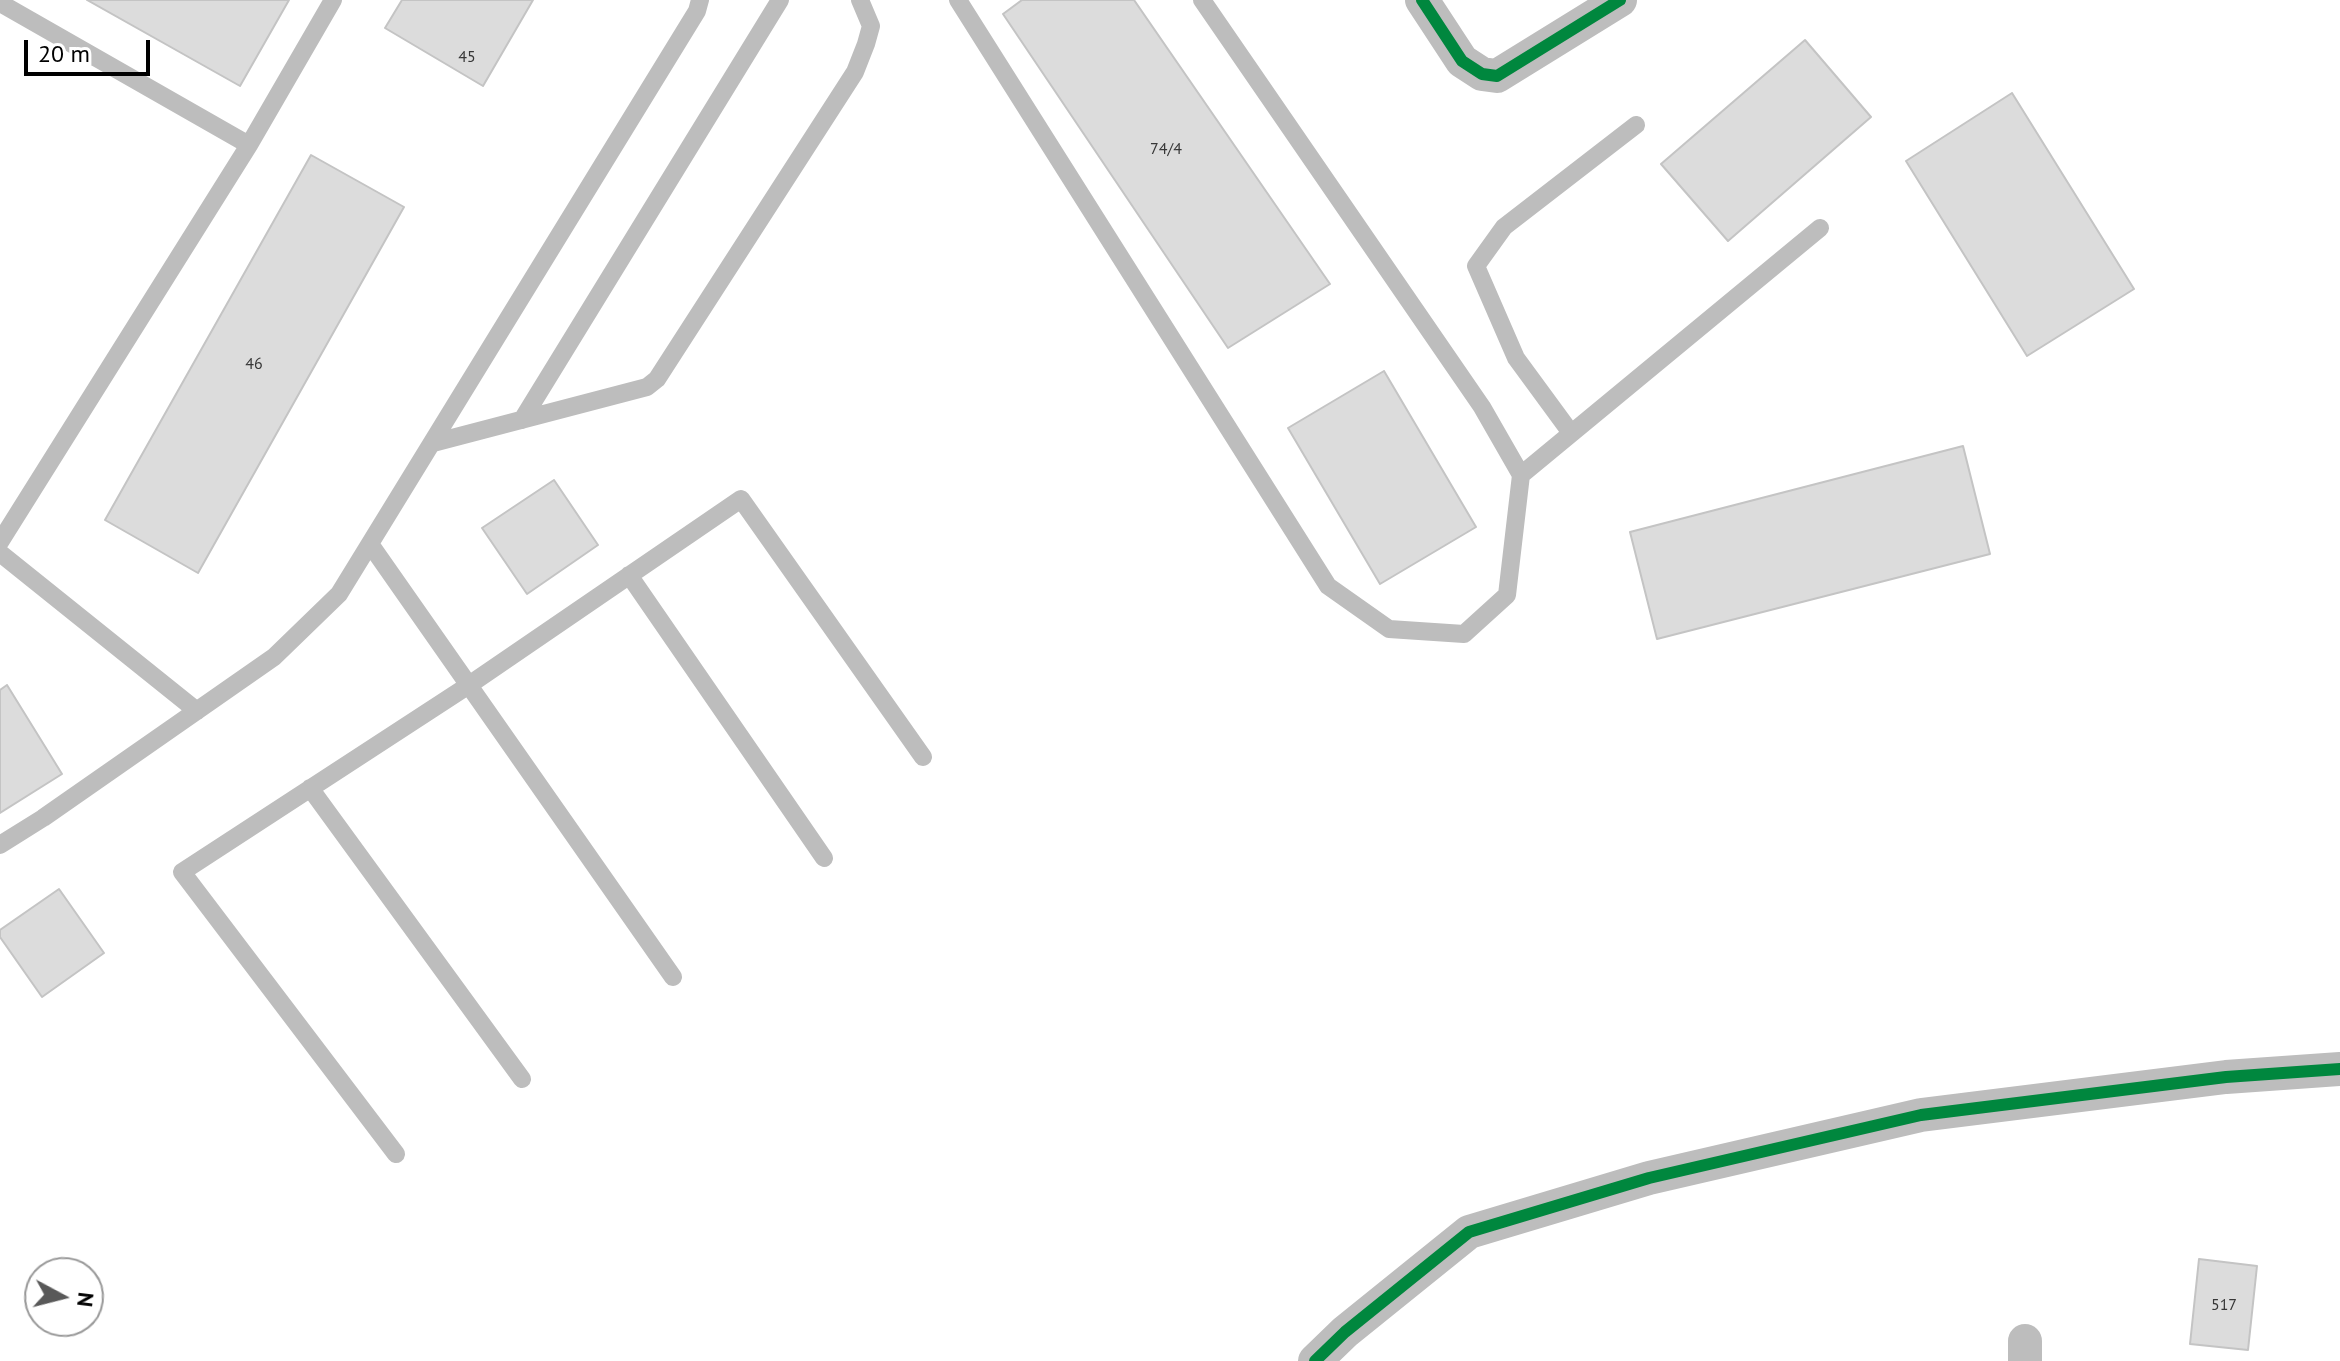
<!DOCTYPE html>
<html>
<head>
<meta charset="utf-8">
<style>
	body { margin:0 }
	#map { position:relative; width:2340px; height:1361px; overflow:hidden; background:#fff; font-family:"PT Sans",sans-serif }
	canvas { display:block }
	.north { position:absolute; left:24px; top:1257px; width:80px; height:80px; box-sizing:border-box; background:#fff; border:2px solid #999; border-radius:50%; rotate:97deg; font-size:22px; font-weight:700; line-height:32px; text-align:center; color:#000 }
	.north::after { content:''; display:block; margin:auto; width:28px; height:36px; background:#595959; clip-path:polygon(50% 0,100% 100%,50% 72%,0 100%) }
	.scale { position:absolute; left:24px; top:40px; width:126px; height:36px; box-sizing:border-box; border:4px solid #000; border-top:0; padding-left:10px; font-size:24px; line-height:28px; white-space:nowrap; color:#000; -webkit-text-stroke:6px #fff; paint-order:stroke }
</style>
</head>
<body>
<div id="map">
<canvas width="2340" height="1361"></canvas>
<div class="north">N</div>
<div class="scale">20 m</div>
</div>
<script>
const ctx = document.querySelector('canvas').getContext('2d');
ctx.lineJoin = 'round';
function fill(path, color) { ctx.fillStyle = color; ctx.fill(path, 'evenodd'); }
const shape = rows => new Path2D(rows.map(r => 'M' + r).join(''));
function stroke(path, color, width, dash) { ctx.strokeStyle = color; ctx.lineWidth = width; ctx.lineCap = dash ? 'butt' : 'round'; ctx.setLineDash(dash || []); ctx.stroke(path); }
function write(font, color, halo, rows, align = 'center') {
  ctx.font = font + ' "PT Sans",sans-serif'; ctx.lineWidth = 7; ctx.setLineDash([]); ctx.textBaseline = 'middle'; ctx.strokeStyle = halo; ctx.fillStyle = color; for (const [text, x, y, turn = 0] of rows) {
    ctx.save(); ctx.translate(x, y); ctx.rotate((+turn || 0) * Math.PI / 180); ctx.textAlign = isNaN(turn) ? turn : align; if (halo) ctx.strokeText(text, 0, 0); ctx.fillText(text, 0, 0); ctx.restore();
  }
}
const building = shape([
	[87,0,289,0,240,86,87,0],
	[402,0,533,0,483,86,385,28,402,0],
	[1022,0,1134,0,1330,284,1228,348,1003,14,1022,0],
	[1805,40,1871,117,1728,241,1661,164,1805,40],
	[2012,93,2134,289,2027,356,1906,161,2012,93],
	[311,155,404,207,198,573,105,520,311,155],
	[1384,371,1476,527,1380,584,1288,428,1384,371],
	[1963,446,1990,554,1657,639,1630,532,1963,446],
	[554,480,598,545,527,594,482,528,554,480],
	[7,685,62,774,0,813,0,690,7,685],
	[59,889,104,953,42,997,0,937,0,930,59,889],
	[2199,1259,2257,1266,2248,1350,2190,1344,2199,1259]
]);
const service = shape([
	[958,0,1328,586,1389,629,1464,634,1507,595,1521,475,1482,407,1202,0],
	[0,3,249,145,0,542],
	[249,145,333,0],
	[522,420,780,0],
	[1571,433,1516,358,1476,266,1504,227,1636,125],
	[433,443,647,387,657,379,855,72,866,44,871,26,860,0],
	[1521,475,1820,228],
	[370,544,673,977],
	[0,553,197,711],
	[629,575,824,858],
	[310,788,522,1079],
	[0,845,43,818,274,657,339,594,697,11,700,0],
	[396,1154,182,872,469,685,741,499,923,757]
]);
const minor = shape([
	[1422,0,1462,61,1482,74,1497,76,1620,0],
	[2025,1341,2025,1361],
	[1315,1361,1345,1332,1469,1232,1649,1178,1921,1115,2226,1077,2340,1069]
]);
const cycleway = shape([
	[1422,0,1462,61,1482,74,1497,76,1620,0],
	[1315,1361,1345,1332,1469,1232,1649,1178,1921,1115,2226,1077,2340,1069]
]);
const numberNames = [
	["45",467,57],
	["74/4",1166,149],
	["46",254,364],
	["517",2224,1305]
];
fill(building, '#dcdcdc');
stroke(building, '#c4c4c4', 2);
stroke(service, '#bdbdbd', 18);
stroke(minor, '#bdbdbd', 34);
stroke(cycleway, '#00873e', 12);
write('16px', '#373737', null, numberNames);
</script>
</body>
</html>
